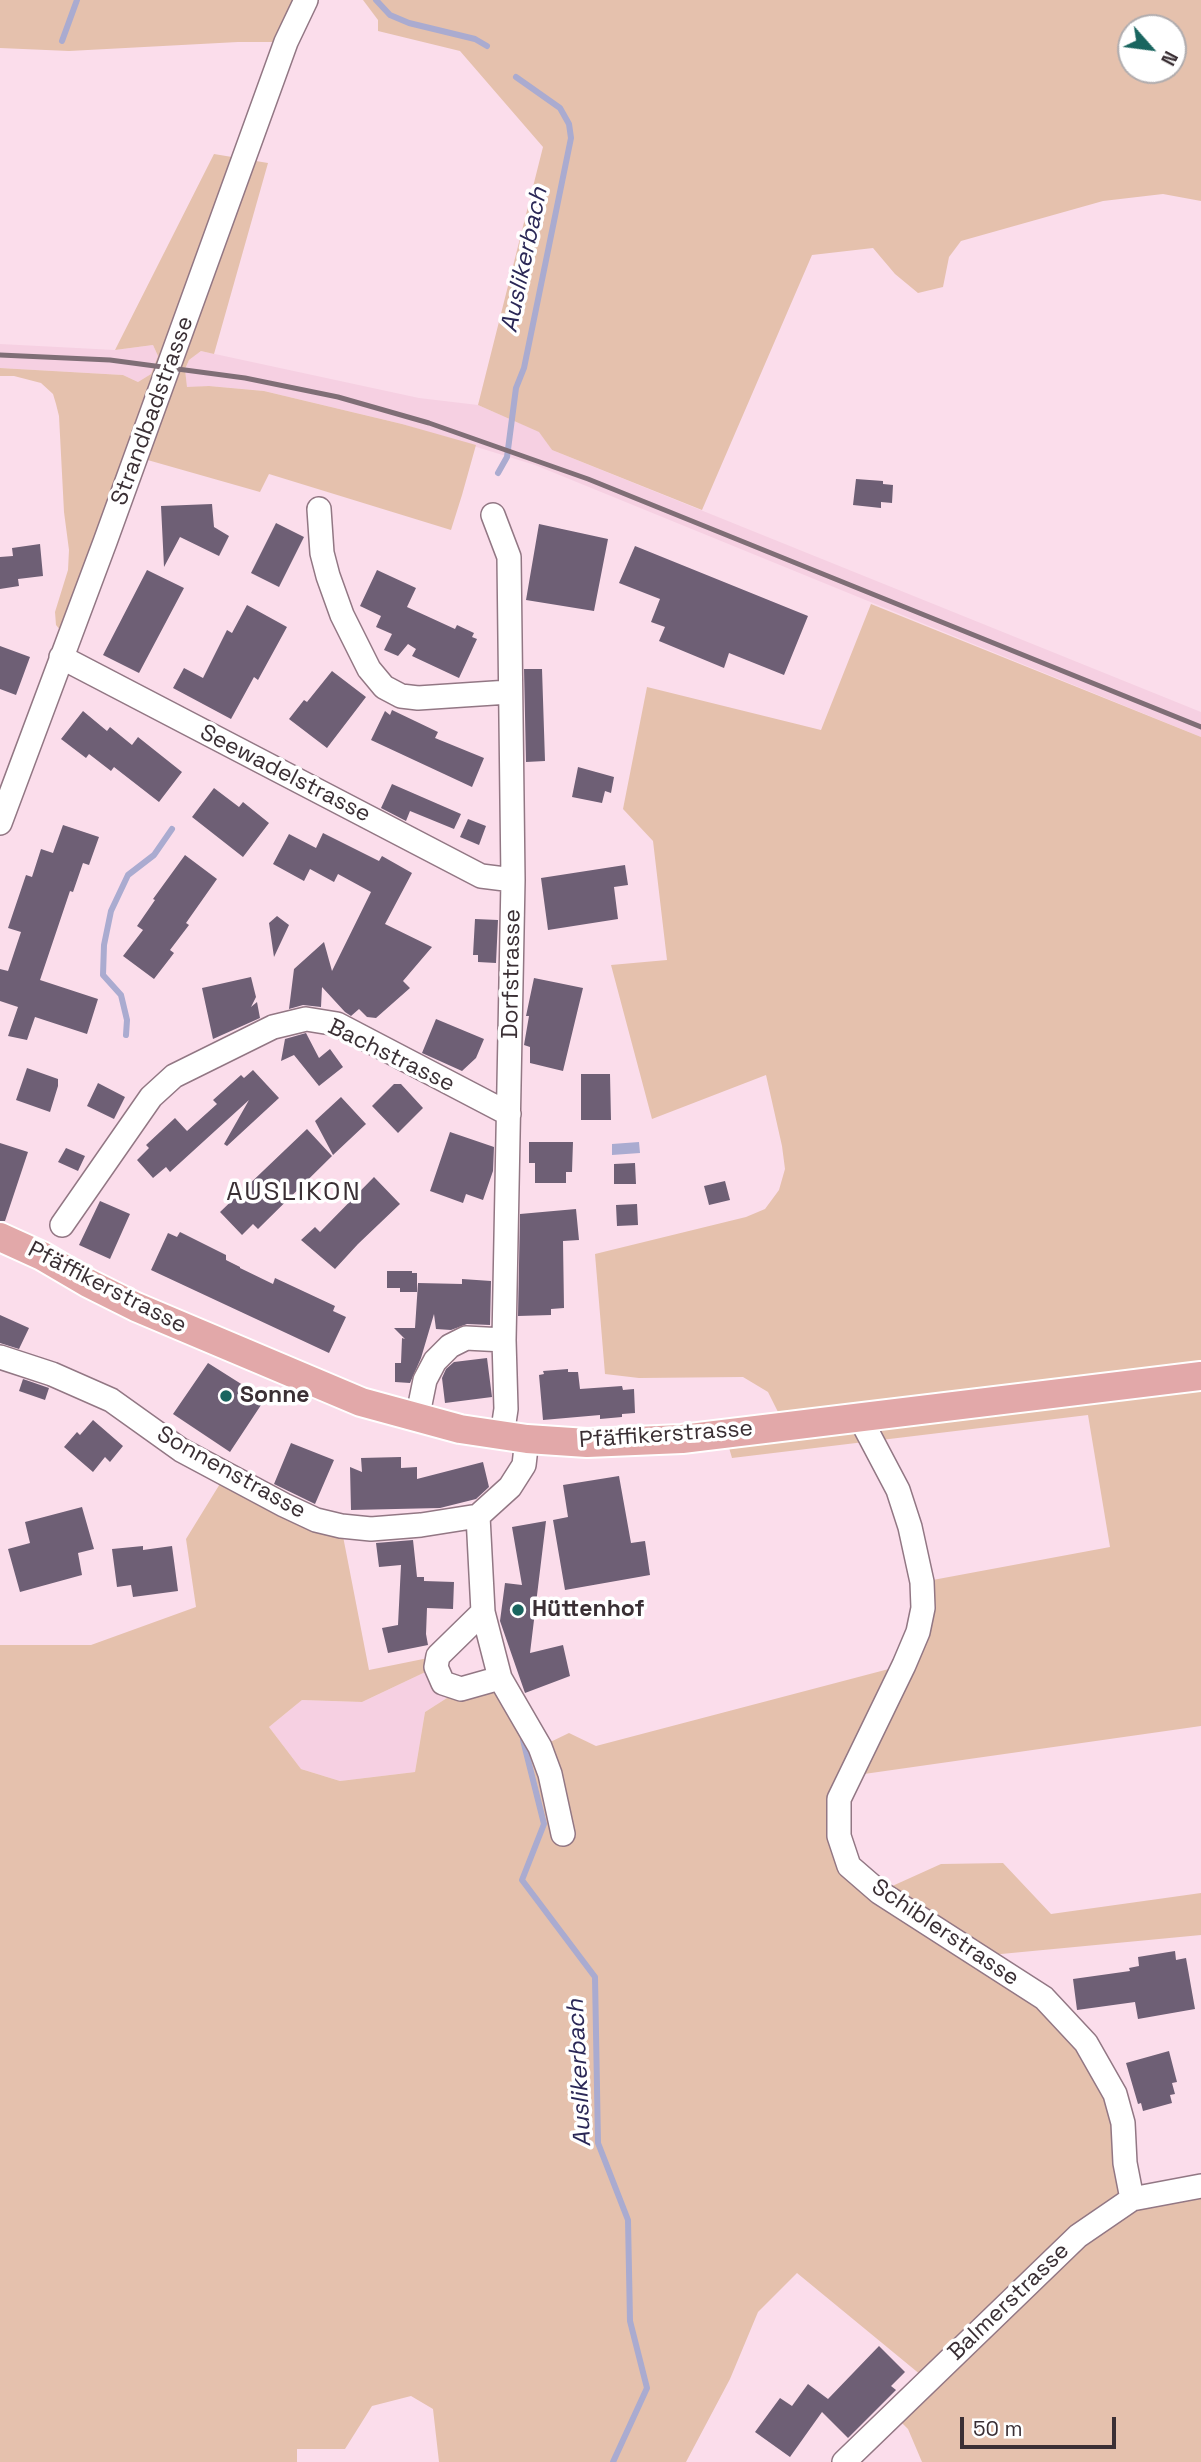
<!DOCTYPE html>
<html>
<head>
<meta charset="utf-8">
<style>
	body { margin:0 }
	#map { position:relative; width:1201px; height:2462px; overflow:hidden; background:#fbddeb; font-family:"Space Grotesk",sans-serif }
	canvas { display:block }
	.north { position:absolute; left:1117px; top:14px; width:70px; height:70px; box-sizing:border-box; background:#fff; border:2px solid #b0acae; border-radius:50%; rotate:118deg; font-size:19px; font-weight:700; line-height:28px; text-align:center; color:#3a2f34 }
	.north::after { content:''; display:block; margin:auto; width:24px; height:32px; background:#19655f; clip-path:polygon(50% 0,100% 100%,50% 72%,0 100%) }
	.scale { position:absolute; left:960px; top:2417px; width:156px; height:32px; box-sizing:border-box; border:4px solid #3a2f34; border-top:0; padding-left:9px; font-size:21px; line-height:24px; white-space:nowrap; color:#3a2f34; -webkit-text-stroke:5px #fff; paint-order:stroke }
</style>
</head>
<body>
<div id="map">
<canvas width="1201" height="2462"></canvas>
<div class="north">N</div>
<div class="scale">50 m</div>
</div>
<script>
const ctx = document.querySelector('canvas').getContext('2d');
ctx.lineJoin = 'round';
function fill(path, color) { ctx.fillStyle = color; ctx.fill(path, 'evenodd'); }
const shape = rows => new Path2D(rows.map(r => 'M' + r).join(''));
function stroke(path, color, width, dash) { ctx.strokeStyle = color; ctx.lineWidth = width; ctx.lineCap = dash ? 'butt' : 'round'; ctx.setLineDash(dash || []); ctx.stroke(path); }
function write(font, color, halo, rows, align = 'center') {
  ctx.font = font + ' "Space Grotesk",sans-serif'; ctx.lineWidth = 7; ctx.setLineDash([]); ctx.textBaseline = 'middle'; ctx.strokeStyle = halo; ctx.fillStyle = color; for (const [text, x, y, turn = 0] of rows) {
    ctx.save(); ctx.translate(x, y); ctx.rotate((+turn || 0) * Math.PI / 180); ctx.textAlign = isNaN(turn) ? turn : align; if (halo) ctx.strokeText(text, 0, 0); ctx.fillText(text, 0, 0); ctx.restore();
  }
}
const built = shape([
	[0,344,115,350,153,345,158,356,151,374,138,382,123,375,0,368],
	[201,351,419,398,478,405,540,432,552,450,1201,712,1201,737,535,465,402,424,264,391,209,386,187,388,185,369,189,360],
	[436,1667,461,1689,425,1712,415,1772,340,1781,301,1769,269,1727,302,1700,362,1702]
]);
const green = shape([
	[0,0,306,0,286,42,238,42,69,51,0,48],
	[363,0,1201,0,1201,201,1163,194,1103,201,961,241,949,257,943,287,918,293,895,274,873,248,812,255,702,510,552,450,539,432,478,405,543,147,460,51,378,31,378,20],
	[1131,28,1173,28,1173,70,1131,70],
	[214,154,268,163,214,354,201,351,189,360,185,369,187,387,209,386,264,391,402,424,476,445,462,495,451,530,269,474,260,492,137,457,68,639,56,625,55,612,68,570,69,550,64,512,59,416,56,404,53,394,41,383,14,376,0,376,0,368,123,375,138,382,151,374,158,356,153,345,115,350],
	[871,604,1201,737,1201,1726,850,1776,839,1836,879,1892,941,1864,1003,1863,1051,1914,1201,1893,1201,1935,980,1956,1044,1998,1115,2094,1132,2199,1201,2186,1201,2462,922,2462,908,2429,893,2414,927,2380,797,2273,758,2312,730,2379,686,2462,439,2462,433,2409,411,2396,372,2406,345,2449,297,2449,297,2462,0,2462,0,1645,91,1645,196,1607,186,1539,226,1474,341,1526,369,1670,438,1656,436,1667,362,1702,302,1700,269,1727,301,1769,340,1781,415,1772,425,1712,461,1689,500,1678,540,1747,569,1733,596,1746,904,1665,922,1582,1110,1547,1088,1415,732,1458,725,1434,785,1426,768,1392,743,1377,639,1378,605,1374,595,1254,746,1217,765,1209,779,1190,785,1169,782,1146,766,1075,652,1119,611,965,667,960,653,841,623,809,647,687,821,730]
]);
const water = shape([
	[639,1142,640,1153,612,1155,612,1144]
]);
const stream = shape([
	[376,0,390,15,409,23,475,39,487,46],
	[62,41,77,0],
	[498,473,507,457,516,388,524,368,571,138,569,124,560,108,516,77],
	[126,1035,127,1020,121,995,103,975,104,945,111,911,128,875,154,855,172,829],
	[523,1740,544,1824,522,1880,595,1977,598,2143,628,2220,630,2321,647,2388,613,2462]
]);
const building = shape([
	[856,479,883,481,883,484,893,485,892,503,881,502,881,508,853,505],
	[212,504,214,527,229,536,219,556,180,537,164,567,161,506],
	[276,523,304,537,279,587,251,573],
	[539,524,608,539,594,611,526,600],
	[40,544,43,576,18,579,19,586,0,589,0,557,13,556,12,548],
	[635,546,808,616,784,675,729,653,724,668,659,641,665,627,651,622,660,599,619,583],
	[147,570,184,588,139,673,103,655],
	[377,570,416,588,407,607,455,629,457,625,474,633,472,637,477,639,459,678,412,656,416,649,408,644,398,656,384,650,392,634,376,627,381,616,360,606],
	[247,605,287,627,258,680,254,677,231,719,173,688,184,668,203,678,227,630,232,633],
	[0,646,30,657,16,695,0,689],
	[524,669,542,669,545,761,526,762],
	[332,671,366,697,327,748,289,719,304,700,307,702],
	[392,710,438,732,435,738,484,758,472,787,371,740,385,711,390,715],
	[83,711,107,731,110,727,132,745,138,737,182,772,159,802,114,767,111,771,89,754,86,758,61,739],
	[578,767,614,777,611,793,605,791,602,803,572,797],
	[392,784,461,814,454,829,410,811,406,821,381,808],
	[214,788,239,807,243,802,269,823,243,857,192,817],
	[468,819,486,826,479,845,460,837],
	[63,825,99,837,89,865,83,863,73,892,70,891,40,980,98,999,87,1034,35,1017,27,1040,8,1036,18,1007,0,1001,0,969,8,971,21,932,8,928,26,875,32,877,41,849,53,853],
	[323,833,379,861,382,856,412,873,385,924,432,947,403,981,410,988,376,1018,367,1017,359,1009,351,1016,345,1012,322,987,321,1007,303,1005,289,1009,294,969,324,942,332,971,371,892,338,874,334,882,310,869,304,881,273,864,289,834,316,848],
	[185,855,217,879,186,923,189,925,170,950,174,953,154,979,123,956,143,930,137,926,155,900,153,899],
	[625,865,628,885,614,887,618,919,548,930,541,878],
	[277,916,289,925,274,957,269,923],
	[475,919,498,920,496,963,478,962,478,955,473,955],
	[251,977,256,997,251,1007,257,1002,260,1018,213,1039,202,988],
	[534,978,583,988,563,1071,530,1063,530,1047,524,1045,529,1016,526,1016],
	[436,1019,484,1039,476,1058,462,1071,422,1053],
	[306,1033,319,1058,330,1049,343,1067,319,1086,294,1055,281,1061,285,1039],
	[27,1068,58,1079,58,1086,50,1112,16,1100],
	[253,1070,279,1098,227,1146,224,1144,249,1100,170,1172,166,1167,153,1178,137,1160,149,1148,146,1145,175,1118,187,1131,217,1104,213,1100,241,1075,244,1078],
	[581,1074,610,1074,611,1120,581,1120],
	[98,1083,125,1097,114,1119,87,1106],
	[394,1084,401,1084,423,1108,398,1133,372,1106],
	[341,1097,366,1124,333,1155,315,1121],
	[307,1129,332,1156,258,1229,253,1224,242,1235,220,1212],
	[450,1132,494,1147,493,1171,483,1200,466,1194,463,1203,430,1191],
	[529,1142,573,1142,572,1172,566,1172,566,1183,535,1183,535,1163,529,1163],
	[0,1143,28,1152,5,1221,0,1221],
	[66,1148,85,1156,78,1171,58,1162],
	[635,1163,636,1184,614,1184,614,1164],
	[374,1177,400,1204,358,1244,335,1269,301,1240,315,1227,320,1232],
	[725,1181,730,1200,709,1205,704,1186],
	[100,1201,130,1214,110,1259,79,1245],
	[637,1204,638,1225,617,1226,616,1205],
	[576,1209,579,1240,563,1241,564,1308,551,1309,551,1315,518,1316,520,1214],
	[180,1232,226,1255,226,1260,240,1267,240,1268,273,1284,275,1278,335,1306,333,1311,346,1317,329,1353,151,1270,168,1233,177,1237],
	[387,1271,412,1271,412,1273,417,1273,417,1292,400,1292,400,1288,387,1288],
	[462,1279,491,1281,490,1325,467,1324,451,1330,436,1329,434,1314,421,1358,410,1383,395,1382,395,1363,401,1363,402,1338,405,1339,394,1328,415,1328,418,1283,462,1284],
	[0,1315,29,1328,19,1349,0,1343],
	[487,1358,492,1397,445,1403,442,1378,446,1369,454,1362],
	[208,1363,265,1399,230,1452,173,1414],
	[568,1369,568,1372,578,1372,580,1389,622,1386,623,1390,634,1389,635,1413,622,1414,622,1417,600,1419,600,1415,543,1420,539,1375,544,1374,543,1371],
	[23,1379,49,1388,45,1400,19,1391],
	[93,1420,123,1446,110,1462,105,1457,93,1472,64,1447,77,1432,80,1435],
	[291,1443,334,1460,315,1504,274,1484],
	[401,1457,401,1468,417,1467,417,1479,483,1462,489,1487,476,1499,440,1508,351,1510,350,1467,362,1472,361,1458],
	[619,1476,631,1543,645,1541,650,1575,565,1590,553,1520,568,1517,563,1485],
	[82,1507,94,1549,78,1553,82,1575,20,1592,8,1549,30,1543,25,1522],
	[546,1521,530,1653,563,1645,570,1676,525,1693,500,1621,505,1583,522,1585,512,1527],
	[413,1540,417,1577,424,1577,424,1581,454,1582,453,1609,427,1608,426,1634,428,1645,388,1653,382,1628,398,1625,401,1565,379,1567,376,1543],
	[143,1546,143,1550,172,1546,178,1591,133,1597,131,1585,117,1587,112,1549],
	[1175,1951,1176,1960,1186,1958,1195,2009,1138,2019,1135,2002,1077,2010,1073,1979,1130,1971,1129,1968,1139,1966,1138,1957],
	[1169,2051,1177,2082,1172,2083,1175,2094,1170,2095,1172,2103,1143,2111,1141,2103,1138,2104,1126,2063],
	[879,2346,905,2372,891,2386,896,2390,848,2438,822,2412,790,2457,755,2432,780,2398,792,2406,808,2384,828,2399]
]);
const minor = shape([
	[319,509,322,553,328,576,342,615,369,669,384,687,401,696,418,698,509,692],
	[493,515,509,557,513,880,504,1340,506,1409,502,1436],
	[61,657,481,876,513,880],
	[0,823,105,542,286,42,306,0],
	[62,1225,151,1097,174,1076,273,1027,306,1019,337,1024,509,1114],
	[0,1357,52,1374,111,1400,181,1450,284,1505,316,1520,341,1526,371,1529,421,1525,478,1516],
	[860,1418,898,1490,910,1527,922,1582,923,1608,918,1632,904,1665,839,1799,839,1836,849,1866,879,1892,1044,1998,1086,2043,1115,2094,1123,2123,1125,2163,1132,2199],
	[417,1419,425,1380,435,1361,450,1346,466,1338,504,1340],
	[527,1439,524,1465,510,1487,478,1516,483,1612,500,1678,540,1747,550,1774,563,1834],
	[483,1612,438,1656,436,1667,443,1683,461,1689,500,1678],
	[844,2462,1078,2236,1132,2199,1201,2186]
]);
const major = shape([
	[0,1237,42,1256,88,1283,136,1307,361,1402,460,1429,527,1439,587,1443,682,1439,1201,1376]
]);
const rail = shape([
	[0,355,110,360,245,378,338,397,429,423,588,479,1201,727]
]);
const markers = [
	[226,1396,7,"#19655f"],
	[518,1610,7,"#19655f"]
];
const streetNames = [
	["Strandbadstrasse",153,411,-70],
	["Seewadelstrasse",285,774,27],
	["Dorfstrasse",512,974,-89],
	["Bachstrasse",391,1056,26],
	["Pfäffikerstrasse",107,1288,27],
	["Pfäffikerstrasse",666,1435,-4],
	["Sonnenstrasse",231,1473,29],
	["Schiblerstrasse",945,1933,34],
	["Balmerstrasse",1009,2302,-44]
];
const poiNames = [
	["Sonne",240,1396],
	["Hüttenhof",532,1610]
];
const waterNames = [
	["Auslikerbach",525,260,-78],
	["Auslikerbach",580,2073,-93]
];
const quarterNames = [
	["AUSLIKON",294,1193]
];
fill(built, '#f6d0e2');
fill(green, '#e5c1ad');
fill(water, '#aaabd0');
stroke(stream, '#aaabd0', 6);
fill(building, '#6e5f75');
stroke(minor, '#927784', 26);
stroke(major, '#fff', 32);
stroke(minor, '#fff', 23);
stroke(major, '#e2a8a9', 28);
stroke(rail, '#7f6e76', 5);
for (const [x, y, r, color] of markers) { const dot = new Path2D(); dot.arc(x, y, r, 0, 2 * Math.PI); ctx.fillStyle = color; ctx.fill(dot); stroke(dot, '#fff', 2.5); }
write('23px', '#3a2f34', '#fff', streetNames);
write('bold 23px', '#3a2f34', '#fff', poiNames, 'left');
write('italic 24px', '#2a2756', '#fff', waterNames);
ctx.letterSpacing = '2px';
write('26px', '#3a2f34', '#fff', quarterNames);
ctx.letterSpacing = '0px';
</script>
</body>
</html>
